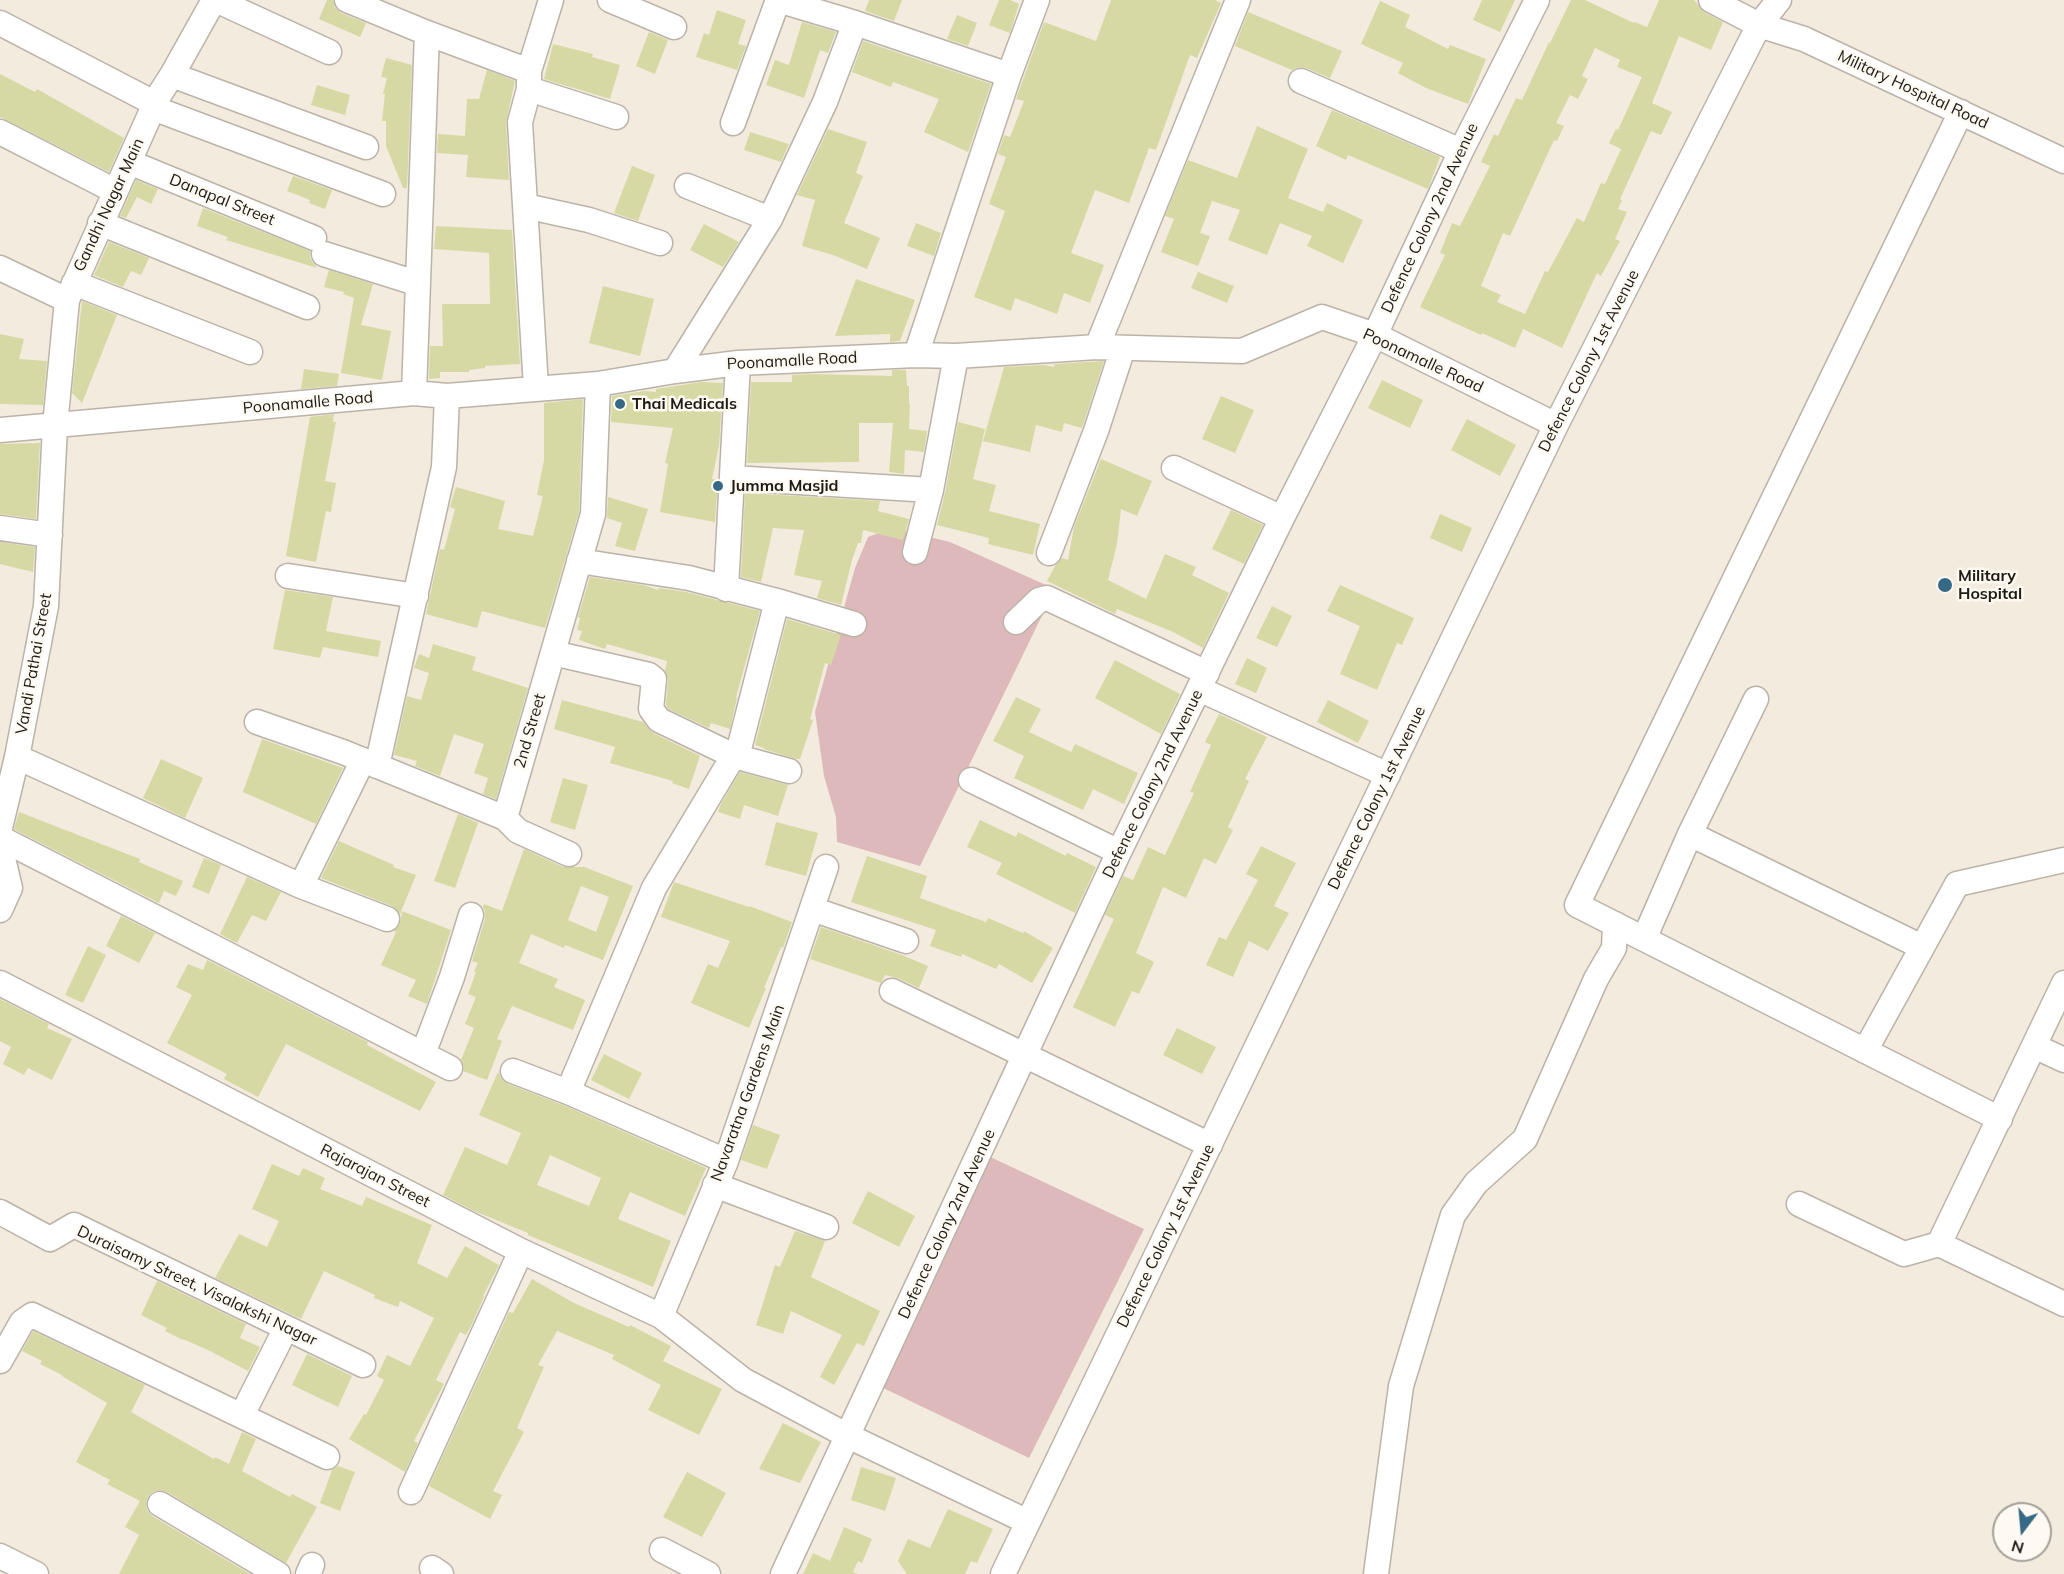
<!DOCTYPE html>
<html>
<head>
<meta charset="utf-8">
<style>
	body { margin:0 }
	#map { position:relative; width:2064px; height:1574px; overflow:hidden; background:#f3ebde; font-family:Mulish,sans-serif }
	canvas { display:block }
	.north { position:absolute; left:1992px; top:1502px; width:60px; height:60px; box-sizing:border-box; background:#fef9f1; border:2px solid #a4a09a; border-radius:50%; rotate:196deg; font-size:16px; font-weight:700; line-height:24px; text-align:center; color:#1e1b17 }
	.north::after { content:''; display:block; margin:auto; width:21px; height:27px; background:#356986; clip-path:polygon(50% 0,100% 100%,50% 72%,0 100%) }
</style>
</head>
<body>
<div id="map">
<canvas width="2064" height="1574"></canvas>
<div class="north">N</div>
</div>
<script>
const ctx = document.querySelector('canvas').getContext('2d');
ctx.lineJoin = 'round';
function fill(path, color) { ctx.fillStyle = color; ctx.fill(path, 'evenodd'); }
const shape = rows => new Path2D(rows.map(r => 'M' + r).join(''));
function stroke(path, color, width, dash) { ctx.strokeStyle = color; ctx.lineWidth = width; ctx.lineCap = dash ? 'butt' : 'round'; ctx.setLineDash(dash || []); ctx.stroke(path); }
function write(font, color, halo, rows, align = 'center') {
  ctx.font = font + ' Mulish,sans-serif'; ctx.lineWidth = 5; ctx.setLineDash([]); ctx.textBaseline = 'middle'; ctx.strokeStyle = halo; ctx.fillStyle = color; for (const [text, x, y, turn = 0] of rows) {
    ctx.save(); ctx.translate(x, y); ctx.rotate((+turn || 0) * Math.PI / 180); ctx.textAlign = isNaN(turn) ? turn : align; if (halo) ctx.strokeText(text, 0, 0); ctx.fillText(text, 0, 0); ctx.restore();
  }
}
const green = shape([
	[892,528,950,542,1055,589,920,866,837,842,836,817,824,776,815,712,855,568,868,537],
	[986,1155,1144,1229,1029,1458,877,1385]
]);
const building = shape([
	[327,0,333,0,335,8,341,13,366,23,360,37,319,19],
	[869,0,902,0,894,21,865,11],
	[999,0,1010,0,1019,4,1010,33,989,25],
	[1111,0,1215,0,1221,3,1197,58,1190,55,1156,150,1149,148,1129,203,1095,190,1071,253,1104,265,1090,303,1064,293,1057,314,1015,298,1011,311,974,297,1005,211,989,204,1006,157,998,154,1004,135,1010,137,1024,101,1016,99,1044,22,1096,41],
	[1482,0,1515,0,1500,32,1473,20],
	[1571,0,1585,0,1634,23,1635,22,1647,27,1659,0,1694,0,1704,12,1723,22,1711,50,1679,36,1652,103,1672,112,1661,135,1651,131,1620,199,1622,200,1618,209,1627,212,1615,239,1620,241,1601,276,1597,273,1562,348,1523,329,1515,348,1482,333,1481,335,1420,307,1445,255,1440,253,1452,223,1460,226,1490,166,1481,162,1494,134,1498,136,1516,98,1522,100,1549,42,1550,43],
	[1595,48,1620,60,1617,67,1642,77,1618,130,1616,129,1609,143,1621,149,1605,184,1601,183,1584,222,1577,218,1548,272,1545,271,1525,314,1497,302,1501,295,1481,286,1503,233,1510,236,1554,140,1557,141,1564,126,1556,123,1570,95,1578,99,1588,79,1582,76],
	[1380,1,1410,15,1405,27,1448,49,1450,45,1486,59,1468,104,1426,88,1398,73,1403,63,1361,44],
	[717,10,746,20,738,44,746,46,737,70,696,57,704,33,709,35],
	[1248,12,1342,51,1330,78,1306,68,1299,67,1292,70,1235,46],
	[957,15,977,23,968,46,947,39],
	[802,22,836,32,828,53,820,50,804,98,766,85,775,60,789,65],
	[649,32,668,40,655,74,636,66],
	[863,41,991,84,968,152,924,132,939,99,893,82,891,87,852,72],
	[553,44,593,54,592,57,620,65,610,99,544,79],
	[386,58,412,65,407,188,403,188,386,146,386,121,382,121,385,94,383,94,387,78,381,77],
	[487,70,515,81,506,122,509,180,466,177,468,155,437,153,438,134,465,136,467,99,479,99],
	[0,74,35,92,37,89,124,138,109,172,0,117],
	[317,85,350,95,345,115,311,105],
	[1332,110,1440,157,1428,189,1348,155,1346,160,1316,146],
	[1257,126,1308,149,1288,198,1323,212,1327,203,1363,220,1343,263,1307,246,1312,236,1280,223,1267,255,1228,240,1240,210,1212,201,1200,233,1210,236,1198,266,1161,252,1174,219,1165,216,1188,160,1237,178],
	[828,129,867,142,856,173,863,176,844,223,880,238,867,269,833,255,802,246,815,200,797,195],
	[750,132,789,144,781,162,744,150],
	[632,166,655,175,638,221,614,213],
	[293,176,332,190,325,209,309,203,310,200,287,191],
	[136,180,158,189,151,204,137,197,126,218,120,216],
	[203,208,310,251,310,258,317,268,226,240,228,237,197,226],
	[916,223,941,233,934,256,907,246],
	[704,224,739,242,723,267,690,250],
	[436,226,512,230,520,364,485,366,485,368,469,370,469,372,440,372,440,378,429,379,430,346,443,346,442,304,490,304,489,253,434,249],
	[109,242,149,258,141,275,131,271,123,287,94,275],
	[329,270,373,284,361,325,391,331,382,380,341,373,354,298,343,294,344,292,324,287],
	[1198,272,1234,286,1227,303,1191,288],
	[856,279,915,300,900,341,890,342,890,334,835,336],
	[603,286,654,299,640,356,589,343],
	[82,301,117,315,82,403,72,393],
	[0,334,24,339,19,359,47,361,43,405,0,404],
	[1104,361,1082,428,1064,423,1062,432,1036,425,1030,452,983,441,1004,367,1044,365,1054,367,1055,364],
	[304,369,339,374,337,386,301,389],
	[892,370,906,370,907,386,909,386,909,404,910,404,909,429,927,431,924,452,905,450,904,474,889,472,893,423,859,423,859,462,747,463,751,382,792,382,792,375,811,374,892,376],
	[1382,380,1423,400,1410,428,1368,408],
	[701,382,723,383,719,446,712,479,718,480,715,522,660,512,668,464,665,463,673,428,611,422,612,396,645,391,656,392,656,389],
	[1221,396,1254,410,1235,453,1202,439],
	[583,399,579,512,545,628,482,611,477,628,426,614,440,549,444,550,455,509,450,507,456,487,505,501,498,529,533,536,543,496,537,495,544,460,544,403],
	[334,414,333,422,336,422,325,481,336,483,331,512,326,511,316,562,286,556,310,417],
	[1467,419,1516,445,1500,476,1451,450],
	[958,422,985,429,973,479,996,485,989,511,1040,524,1033,555,988,544,989,538,937,525,945,493],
	[40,443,36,519,0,514,0,444],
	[1101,459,1152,481,1137,516,1121,509,1117,544,1108,580,1146,599,1165,554,1196,567,1192,575,1229,593,1203,648,1173,632,1117,609,1115,614,1047,581,1055,566,1062,558,1068,560,1074,527],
	[745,493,880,501,878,511,909,519,903,540,863,530,861,543,858,543,852,560,841,605,817,598,822,581,794,575,804,530,773,528,761,582,741,577],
	[608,497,648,509,635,551,615,546,622,523,607,518],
	[1231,510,1263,525,1244,564,1212,549],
	[1440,514,1472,528,1462,552,1430,538],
	[0,542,35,547,33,572,0,564],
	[590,577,643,585,658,590,659,588,686,592,760,611,736,697,737,698,730,729,711,723,709,728,668,709,666,705,668,680,665,671,667,661,607,644,605,649,579,640,582,631,577,630,580,618,578,617],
	[1340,585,1414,618,1402,645,1397,643,1377,690,1340,674,1360,626,1327,611],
	[285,590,333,597,326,631,381,641,378,657,323,647,320,658,273,649],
	[1272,606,1292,616,1277,647,1256,638],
	[787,619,841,635,831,665,825,663,810,719,813,720,800,759,796,759,764,749,764,748,755,745],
	[433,644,476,657,472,670,528,688,496,799,483,794,488,778,474,773,484,744,454,734,440,776,415,766,417,761,394,755,407,696,421,700,429,673,414,668,419,654,429,658],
	[1247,658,1267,668,1256,693,1235,684],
	[1115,660,1180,694,1161,734,1095,698],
	[1016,697,1041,709,1029,732,1071,752,1075,744,1138,773,1124,804,1093,789,1083,810,1014,778,1024,756,993,741],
	[562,700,643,722,653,733,700,756,689,789,672,783,673,781,610,763,615,747,554,729],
	[1328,700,1369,721,1358,743,1317,722],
	[1219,714,1267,737,1245,779,1249,781,1228,827,1233,830,1216,864,1204,858,1186,898,1163,887,1136,953,1154,962,1139,994,1132,991,1115,1027,1073,1007,1114,919,1105,915,1123,876,1133,880,1148,847,1165,855,1194,793,1190,792,1211,745,1205,742],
	[262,739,343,768,316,824,243,792],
	[161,759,203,778,185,818,143,798],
	[740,772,788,785,778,816,744,805,740,819,718,812,721,804],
	[563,778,588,785,575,830,550,822],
	[19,812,140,859,139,862,183,881,176,896,164,891,159,903,19,832,14,829],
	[458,814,478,823,455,888,434,881],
	[980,820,1016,837,1018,832,1066,856,1067,853,1096,867,1075,913,996,874,1002,863,967,847],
	[776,822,818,833,806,876,765,865],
	[339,841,394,865,393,867,416,875,400,914,392,906,321,878],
	[1261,846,1296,863,1274,906,1289,913,1268,951,1249,941,1233,977,1206,965,1219,937,1226,940,1258,880,1246,874],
	[524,849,563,867,584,867,633,886,603,960,565,945,564,948,531,934,519,963,558,979,554,987,585,1000,573,1030,512,1006,497,1039,502,1041,487,1080,463,1071,464,1067,461,1060,474,1028,465,1024,476,997,468,994,476,972,474,971,478,963,472,961,485,919,485,912,483,907,484,904,502,911],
	[581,886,609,897,596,932,568,920],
	[867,856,927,876,920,898,986,922,988,918,1023,933,1024,931,1053,948,1032,983,999,964,996,969,962,954,961,957,930,946,936,930,851,902],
	[204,858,221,865,209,894,192,887],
	[247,877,281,892,266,921,252,915,237,943,220,934],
	[674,882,749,907,749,906,792,922,783,948,781,947,764,988,766,988,749,1028,691,1003,708,964,718,968,730,941,661,917],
	[402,911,451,930,427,1004,408,996,416,980,381,965,396,932,394,931,400,924],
	[121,916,155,933,139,963,106,946],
	[821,927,902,955,928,966,919,988,898,978,885,975,881,983,810,959],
	[88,946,106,955,83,1003,65,995],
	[207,960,368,1042,367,1045,436,1082,420,1111,286,1044,258,1097,224,1079,227,1074,167,1043,192,995,176,987,188,964,203,970],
	[0,999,49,1024,47,1028,72,1039,52,1080,28,1068,24,1075,3,1064,11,1047,0,1041],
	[1177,1028,1216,1047,1202,1074,1163,1055],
	[604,1054,642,1073,629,1099,591,1080],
	[498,1072,502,1079,508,1084,563,1105,706,1168,685,1216,630,1192,618,1219,671,1241,653,1287,528,1235,528,1233,474,1211,443,1195,465,1147,507,1165,521,1133,479,1115],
	[550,1155,601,1178,589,1206,537,1185],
	[753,1125,780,1135,767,1169,741,1160],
	[272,1164,299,1176,303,1168,325,1178,320,1189,362,1206,366,1197,432,1225,417,1263,447,1278,465,1246,499,1265,483,1296,484,1297,472,1324,466,1335,460,1332,436,1380,444,1384,414,1441,418,1443,405,1472,349,1439,364,1414,366,1415,384,1380,377,1376,387,1355,410,1366,434,1318,400,1301,398,1307,374,1298,375,1295,324,1271,301,1319,215,1278,239,1234,267,1247,279,1221,252,1209],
	[868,1191,915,1216,899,1247,852,1223],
	[795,1231,825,1241,811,1277,880,1311,864,1346,857,1343,834,1385,820,1377,842,1335,791,1311,783,1334,756,1325,775,1265,780,1267],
	[532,1279,574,1303,629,1327,630,1325,671,1346,663,1361,722,1389,699,1435,648,1410,661,1385,612,1359,614,1355,557,1331,538,1365,544,1367,517,1428,524,1432,493,1491,502,1495,490,1519,429,1486,509,1312,513,1313],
	[157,1281,246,1324,240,1338,260,1347,248,1371,210,1351,183,1339,183,1340,165,1331,167,1328,141,1315],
	[33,1331,145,1385,131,1412,214,1459,215,1457,229,1464,242,1432,256,1439,242,1471,290,1497,292,1494,317,1507,286,1563,167,1492,160,1490,153,1492,148,1496,146,1503,147,1510,152,1516,250,1574,119,1574,139,1535,125,1527,140,1501,107,1484,110,1480,76,1462,107,1403,62,1376,62,1375,40,1364,42,1361,22,1351],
	[307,1354,352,1376,338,1407,292,1385],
	[783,1423,821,1442,800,1483,759,1469],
	[338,1466,355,1472,340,1511,320,1503,332,1470],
	[861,1467,896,1478,885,1511,851,1500],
	[687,1472,726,1493,702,1537,663,1517],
	[948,1509,993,1529,977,1563,971,1561,965,1574,907,1574,898,1561,908,1539,930,1548],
	[844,1527,872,1539,862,1563,858,1561,853,1572,858,1574,803,1574,813,1553,830,1561]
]);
const minor = shape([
	[216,0,329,52],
	[347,0,427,33,529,71],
	[610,0,674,27],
	[1711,0,1759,25,1804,39,2064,161],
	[0,23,154,103],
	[172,75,366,147],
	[1301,81,1461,151],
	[529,89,616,117],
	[153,108,383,194],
	[1961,112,1577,905,2000,1119],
	[733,123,778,0,855,23,1009,75],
	[0,132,115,191],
	[129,162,314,238],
	[687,186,770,219],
	[525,206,589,220,660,243],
	[100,223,307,307],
	[324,254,416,283,416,284],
	[0,268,67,300],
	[74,283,250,352],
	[1097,347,1238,0],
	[916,355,1009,75,1037,0],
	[675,371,770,219,825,102,855,23],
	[536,388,520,122,529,89,529,71,551,0],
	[414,393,427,33],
	[0,430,414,393,447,396,598,384,675,371,738,363,916,355,956,356,1097,347,1242,351,1322,317,1375,335,1556,425],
	[1174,468,1282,518],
	[732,478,931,490],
	[0,528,50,535],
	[915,552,931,490,956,356],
	[1049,553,1096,431,1123,348],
	[579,561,689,578,777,601,854,624],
	[288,576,416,596],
	[726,589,738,363],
	[1016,622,1039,600,1047,598,1207,673],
	[553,653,649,675,654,679,651,709,659,720,734,756,789,771],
	[1199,689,1388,775],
	[257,722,343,752,505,818,593,514,598,384],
	[17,757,301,886,387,919],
	[377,766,444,467,447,396],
	[971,780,1119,852],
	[505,818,518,831,569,854],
	[0,828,17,757,46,606,55,426,67,300,153,108,154,103,172,75,214,0],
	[1690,834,1756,699],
	[0,838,450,1068],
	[0,846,10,888,0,910],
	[301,886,363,760],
	[812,909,906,941],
	[1644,939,1690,834,1922,947],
	[0,983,521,1251,661,1316,743,1380,848,1436,1028,1522],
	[892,991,1210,1145],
	[2034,1046,2064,1060],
	[1865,1051,1957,884,2064,860],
	[423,1054,452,977,471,915],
	[513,1071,568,1092,726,1161],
	[568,1092,654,888,740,745,777,601],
	[715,1185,826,1227],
	[1799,1204,1904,1254,1939,1244,2064,983],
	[0,1212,50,1239,74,1225,363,1365],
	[1939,1244,2064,1304],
	[661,1316,726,1161,826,867],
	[0,1361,22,1322,32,1315,327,1457],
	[242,1415,286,1328],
	[411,1492,521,1251],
	[160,1504,278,1574],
	[662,1550,708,1574],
	[0,1556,36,1574],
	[432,1568,441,1574],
	[308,1574,312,1565],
	[783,1574,1119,852,1282,518,1375,335,1461,151,1537,0],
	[1003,1574,1556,425,1759,25,1779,0],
	[1376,1574,1401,1386,1453,1215,1476,1183,1525,1139,1596,979,1614,948,1615,924]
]);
const markers = [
	[620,404,6,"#356986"],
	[718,486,6,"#356986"],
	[1945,585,8,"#356986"]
];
const streetNames = [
	["Military Hospital Road",1913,90,25],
	["Danapal Street",222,200,22],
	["Gandhi Nagar Main",109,205,-65],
	["Defence Colony 2nd Avenue",1430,218,-65],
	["Poonamalle Road",792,361,-3],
	["Poonamalle Road",1423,361,25],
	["Defence Colony 1st Avenue",1589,361,-63],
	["Poonamalle Road",308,403,-5],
	["Vandi Pathai Street",34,664,-80],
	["2nd Street",530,731,-74],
	["Defence Colony 2nd Avenue",1153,784,-64],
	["Defence Colony 1st Avenue",1377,798,-64],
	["Navaratna Gardens Main",748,1093,-70],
	["Rajarajan Street",375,1176,27],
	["Defence Colony 2nd Avenue",947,1224,-65],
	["Defence Colony 1st Avenue",1166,1236,-64],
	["Duraisamy Street, Visalakshi Nagar",197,1286,25]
];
const poiNames = [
	["Thai Medicals",632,404],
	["Jumma Masjid",730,486],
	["Military",1958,576],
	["Hospital",1958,594]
];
fill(green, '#deb9bb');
fill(building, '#d7d9a4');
stroke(minor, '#bbb3a7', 27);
stroke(minor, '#fff', 24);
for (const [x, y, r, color] of markers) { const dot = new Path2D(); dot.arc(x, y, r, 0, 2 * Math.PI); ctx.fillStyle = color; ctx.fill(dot); stroke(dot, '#fef9f1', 2); }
write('16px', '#1e1b17', '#fef9f1', streetNames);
write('bold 16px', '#1e1b17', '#fef9f1', poiNames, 'left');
</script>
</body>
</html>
